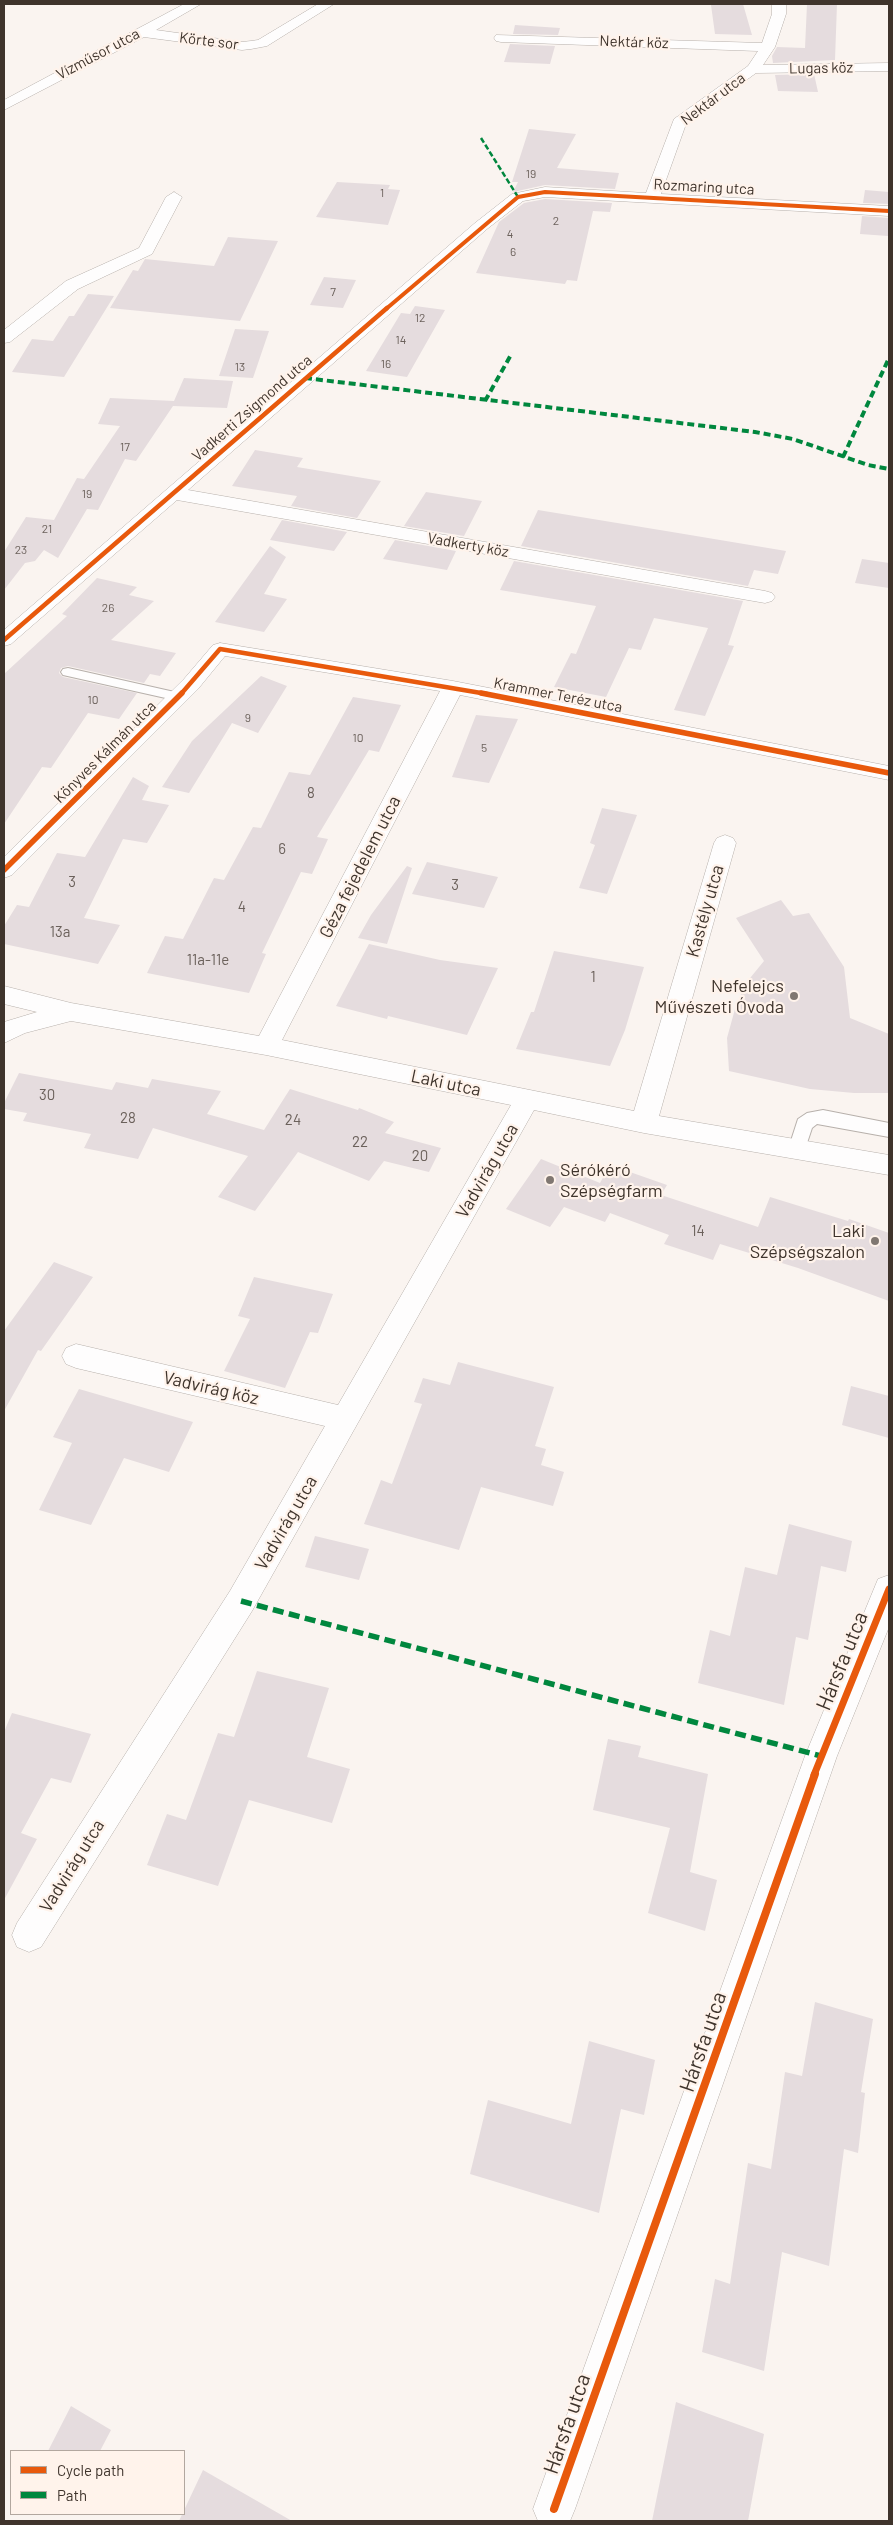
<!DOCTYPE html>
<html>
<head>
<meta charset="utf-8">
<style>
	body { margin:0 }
	#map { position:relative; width:893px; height:2525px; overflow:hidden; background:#faf4f0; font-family:Barlow,sans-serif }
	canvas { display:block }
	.frame { position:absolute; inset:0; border:5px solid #3f342c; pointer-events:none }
	.legend { position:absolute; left:10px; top:2450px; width:175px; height:65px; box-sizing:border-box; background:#fff3eb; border:1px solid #b2a79f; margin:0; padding:6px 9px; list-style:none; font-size:15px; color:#3f342c }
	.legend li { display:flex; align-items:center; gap:10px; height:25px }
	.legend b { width:25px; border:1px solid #b2a79f }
</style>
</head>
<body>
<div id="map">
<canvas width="893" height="2525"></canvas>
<div class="frame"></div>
<ul class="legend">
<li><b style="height:6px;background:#e8590c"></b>Cycle path</li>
<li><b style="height:6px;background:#00873e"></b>Path</li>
</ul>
</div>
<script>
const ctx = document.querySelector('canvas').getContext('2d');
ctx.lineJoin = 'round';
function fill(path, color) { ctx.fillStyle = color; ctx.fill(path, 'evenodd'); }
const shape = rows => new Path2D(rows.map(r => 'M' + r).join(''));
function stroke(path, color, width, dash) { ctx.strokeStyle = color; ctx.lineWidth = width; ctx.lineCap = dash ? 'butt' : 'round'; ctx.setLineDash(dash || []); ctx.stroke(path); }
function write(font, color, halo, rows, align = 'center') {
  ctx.font = font + ' Barlow,sans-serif'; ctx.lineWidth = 4.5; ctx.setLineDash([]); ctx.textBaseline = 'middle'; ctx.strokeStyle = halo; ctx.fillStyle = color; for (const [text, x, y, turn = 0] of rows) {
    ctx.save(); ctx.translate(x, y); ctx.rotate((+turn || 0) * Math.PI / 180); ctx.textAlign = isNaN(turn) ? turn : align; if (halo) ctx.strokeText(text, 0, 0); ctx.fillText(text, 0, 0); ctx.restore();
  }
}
const building = shape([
	[743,4,752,35,715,34,711,5],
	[807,4,837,4,835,60,773,63,772,56,777,47,805,48],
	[515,25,560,28,558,35,513,34],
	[510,44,555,46,550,64,504,62],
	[814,74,818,92,778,91,775,75],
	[529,129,576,134,557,168,619,173,615,189,545,185,513,192,518,182,512,182],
	[337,182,390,185,388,189,400,190,388,225,316,217],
	[865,190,889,192,889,204,863,203],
	[545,199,612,203,610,212,593,211,577,281,567,280,565,284,476,273,499,222,524,203],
	[862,216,889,218,888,236,860,234],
	[228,237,278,241,240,321,110,308,133,270,138,271,145,259,214,266],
	[324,277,356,280,343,308,310,305],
	[88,294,114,296,64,377,12,372,32,339,53,341,69,316,74,316],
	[415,306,445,310,407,377,366,371,401,313,410,314],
	[235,329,269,331,253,378,219,376],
	[184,378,233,381,227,408,173,406,136,461,125,459,98,510,87,509,58,558,44,550,35,561,25,563,4,590,4,552,26,517,54,520,77,478,84,479,120,426,98,424,110,398,174,401],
	[255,450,303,458,297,467,381,481,357,518,291,506,297,496,232,486],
	[426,492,482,501,464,536,404,526],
	[538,510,672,532,786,551,778,574,754,570,748,586,521,546],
	[282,520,347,532,334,551,270,540],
	[395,540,456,551,447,570,383,559],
	[270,546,286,557,264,594,287,599,264,632,215,622],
	[862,559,889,563,889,588,855,583],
	[514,561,743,601,728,645,734,646,705,716,674,710,708,628,654,618,641,650,629,648,606,697,554,687,571,653,576,654,596,606,500,590],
	[97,578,137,587,129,595,154,601,111,640,176,653,160,676,150,674,144,683,68,666,61,668,59,673,63,677,137,693,119,719,88,713,51,768,42,767,4,824,4,674,67,616,62,614],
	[261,676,287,686,258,733,232,723,189,793,162,787,192,741],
	[353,697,401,705,379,752,369,750,317,837,328,839,312,874,301,872,262,953,266,954,249,993,147,973,165,936,183,939,214,878,224,880,253,827,261,828,289,772,310,775],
	[476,715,518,719,489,783,452,777],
	[133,777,149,786,142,800,169,805,147,843,123,839,84,918,120,925,98,964,4,944,4,926,17,905,29,907,57,853,85,857],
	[602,808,637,815,607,894,579,888,595,845,590,843],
	[427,862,498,877,484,908,412,894],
	[407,866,412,868,387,944,358,938,371,915],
	[781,900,793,916,809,913,844,967,850,1018,889,1034,889,1093,854,1093,810,1089,729,1071,727,1038,735,1009,746,983,764,961,736,918],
	[369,944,440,960,498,968,467,1035,388,1016,387,1019,336,1006],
	[554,951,644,967,625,1030,610,1066,516,1049,531,1012,534,1012],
	[19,1073,112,1090,116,1082,148,1088,152,1079,221,1091,207,1114,264,1130,290,1089,358,1110,359,1108,394,1122,385,1133,441,1148,429,1172,384,1161,369,1181,298,1152,255,1211,218,1197,248,1156,153,1128,138,1159,84,1148,91,1134,23,1121,27,1113,4,1109,4,1103],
	[541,1159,600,1183,610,1165,667,1185,661,1195,758,1227,770,1197,848,1221,849,1219,889,1233,889,1301,798,1268,720,1244,713,1260,664,1244,669,1235,610,1213,605,1222,564,1207,550,1227,506,1209],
	[54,1262,93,1277,41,1351,38,1350,4,1411,4,1331],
	[254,1277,333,1294,318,1333,310,1332,285,1388,224,1371,250,1319,238,1316],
	[458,1362,554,1387,535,1446,546,1449,541,1465,564,1472,553,1506,481,1487,459,1550,364,1524,381,1480,392,1484,422,1404,414,1402,423,1378,450,1385],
	[851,1386,889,1396,889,1438,842,1425],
	[79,1389,193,1422,169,1472,124,1458,91,1525,39,1510,72,1443,53,1437],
	[789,1524,852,1541,846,1572,821,1566,808,1640,796,1637,784,1705,698,1683,710,1630,730,1636,745,1567,777,1575],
	[315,1536,369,1549,359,1580,305,1567],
	[257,1671,329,1688,307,1757,350,1769,332,1823,249,1800,218,1886,147,1865,167,1814,186,1820,218,1733,234,1737],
	[12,1713,91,1734,71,1783,51,1778,21,1833,37,1839,4,1900,4,1732],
	[608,1739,641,1746,638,1757,708,1774,690,1872,717,1880,705,1931,648,1913,670,1828,593,1810],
	[815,2002,873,2019,861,2092,865,2093,858,2153,844,2149,829,2266,782,2252,764,2371,702,2352,715,2279,730,2284,748,2163,771,2169,785,2072,802,2076],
	[589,2041,655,2060,644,2115,621,2109,599,2213,470,2174,488,2100,571,2124],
	[676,2402,764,2434,748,2521,652,2521],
	[71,2406,111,2430,100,2451,48,2451],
	[203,2470,292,2521,179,2521]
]);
const service = shape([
	[68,668,179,693,186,697,179,701,63,675,61,672,63,669,68,668],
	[823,1110,889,1123,889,1137,817,1124,812,1128,803,1155,797,1157,791,1155,788,1150,798,1119,807,1113,823,1110]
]);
const minor = shape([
	[184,4,201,4,156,30,242,42,251,41,258,40,318,4,334,4,267,46,251,49,242,50,144,37,4,110,4,100,184,4],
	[772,4,786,4,786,14,775,47,763,65,889,63,889,71,756,73,686,124,661,194,889,206,889,216,545,197,523,201,487,229,188,490,765,591,772,593,775,597,772,601,765,603,177,500,11,644,4,646,4,630,475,223,512,194,545,187,646,193,674,119,748,66,758,51,501,42,496,41,494,38,496,35,762,43,772,14,772,4],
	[174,192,182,197,152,254,78,289,10,342,4,343,4,330,66,281,139,248,166,197,174,192],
	[220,643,453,681,889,766,889,780,460,695,282,1040,634,1111,714,843,717,838,725,835,733,838,736,843,659,1116,889,1155,889,1175,644,1133,534,1110,252,1611,41,1947,29,1952,17,1947,12,1935,17,1923,230,1591,325,1426,76,1368,66,1364,62,1356,66,1348,76,1344,338,1405,511,1105,266,1055,71,1021,25,1033,4,1043,4,1022,37,1012,4,1004,4,986,71,1003,259,1036,440,691,225,656,198,689,12,875,4,878,4,857,184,679,213,645,220,643],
	[889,1575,889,1627,837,1756,575,2509,570,2521,538,2521,533,2509,805,1756,878,1579,889,1575]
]);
const quietFar2 = shape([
	[481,138,518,197]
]);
const quietFar1 = shape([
	[305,378,755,432,793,439,868,465,889,469],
	[485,401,512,353],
	[843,457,889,358]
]);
const quiet = shape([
	[241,1601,821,1756]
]);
const cyclewayFar4 = shape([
	[386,309,518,197,545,192,889,211]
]);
const cyclewayFar3 = shape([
	[4,640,387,308],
	[181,694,220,649,487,694]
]);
const cyclewayFar2 = shape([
	[481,693,889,773],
	[4,870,182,693]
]);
const cyclewayFar1 = shape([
	[814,1775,889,1589]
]);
const cycleway = shape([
	[554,2509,815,1774]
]);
const markers = [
	[794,996,5,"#807771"],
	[550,1180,5,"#807771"],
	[875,1241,5,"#807771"]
];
const farNumbernames = [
	["19",531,174],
	["1",382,193],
	["2",556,221],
	["4",510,234],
	["6",513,252],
	["7",333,292],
	["12",420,318],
	["14",401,340],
	["16",386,364],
	["13",240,367],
	["17",125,447],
	["19",87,494],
	["21",47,529],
	["23",21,550],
	["26",108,608],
	["10",93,700],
	["9",248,718],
	["10",358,738],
	["5",484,748]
];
const farStreetnames = [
	["Körte sor",209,41,7],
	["Nektár köz",634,42,2],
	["Vízműsor utca",98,54,-28],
	["Lugas köz",821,68,-1],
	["Nektár utca",713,99,-37],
	["Rozmaring utca",704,187,3],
	["Vadkerti Zsigmond utca",252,408,-41],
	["Vadkerty köz",468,545,10],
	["Krammer Teréz utca",558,695,11],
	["Könyves Kálmán utca",105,752,-45]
];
const numberNames = [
	["8",311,793],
	["6",282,849],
	["3",72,882],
	["3",455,885],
	["4",242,907],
	["13a",60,932],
	["11a-11e",208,960],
	["1",593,977],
	["30",47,1095],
	["28",128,1118],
	["24",293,1120],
	["22",360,1142],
	["20",420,1156],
	["14",698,1231]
];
const streetNames = [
	["Géza fejedelem utca",360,867,-63],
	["Kastély utca",705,911,-74],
	["Laki utca",446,1083,12],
	["Vadvirág utca",487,1171,-60],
	["Vadvirág köz",211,1388,13],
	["Vadvirág utca",286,1523,-60],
	["Vadvirág utca",72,1866,-58]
];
const poiNames = [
	["Nefelejcs",784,986],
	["Művészeti Óvoda",784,1007],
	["Sérókéró",560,1170,"left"],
	["Szépségfarm",560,1191,"left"],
	["Laki",865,1231],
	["Szépségszalon",865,1252]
];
const nearStreetnames = [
	["Hársfa utca",842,1661,-68],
	["Hársfa utca",703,2042,-71],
	["Hársfa utca",567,2424,-71]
];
fill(building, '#e5dcde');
stroke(service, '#b7b0ab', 2);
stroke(minor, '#b7b0ab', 1);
fill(service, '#fefdfd');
fill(minor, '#fefdfd');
stroke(quietFar2, '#00873e', 2.5, [5.5, 2.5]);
stroke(quietFar1, '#00873e', 4, [7, 4]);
stroke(quiet, '#00873e', 5.5, [11, 5.5]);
stroke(cyclewayFar4, '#e8590c', 4);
stroke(cyclewayFar3, '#e8590c', 4.5);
stroke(cyclewayFar2, '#e8590c', 5.5);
stroke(cyclewayFar1, '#e8590c', 7);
stroke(cycleway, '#e8590c', 8);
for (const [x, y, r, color] of markers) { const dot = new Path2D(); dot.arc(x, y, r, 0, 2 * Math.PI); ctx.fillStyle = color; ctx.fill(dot); stroke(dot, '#fff3eb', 2); }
write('12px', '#6b615b', null, farNumbernames);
write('15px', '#3f342c', '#fff3eb', farStreetnames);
write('15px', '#6b615b', null, numberNames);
write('18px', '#3f342c', '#fff3eb', streetNames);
write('18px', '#3f342c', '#fff3eb', poiNames, 'right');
write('21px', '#3f342c', '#fff3eb', nearStreetnames);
</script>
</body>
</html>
